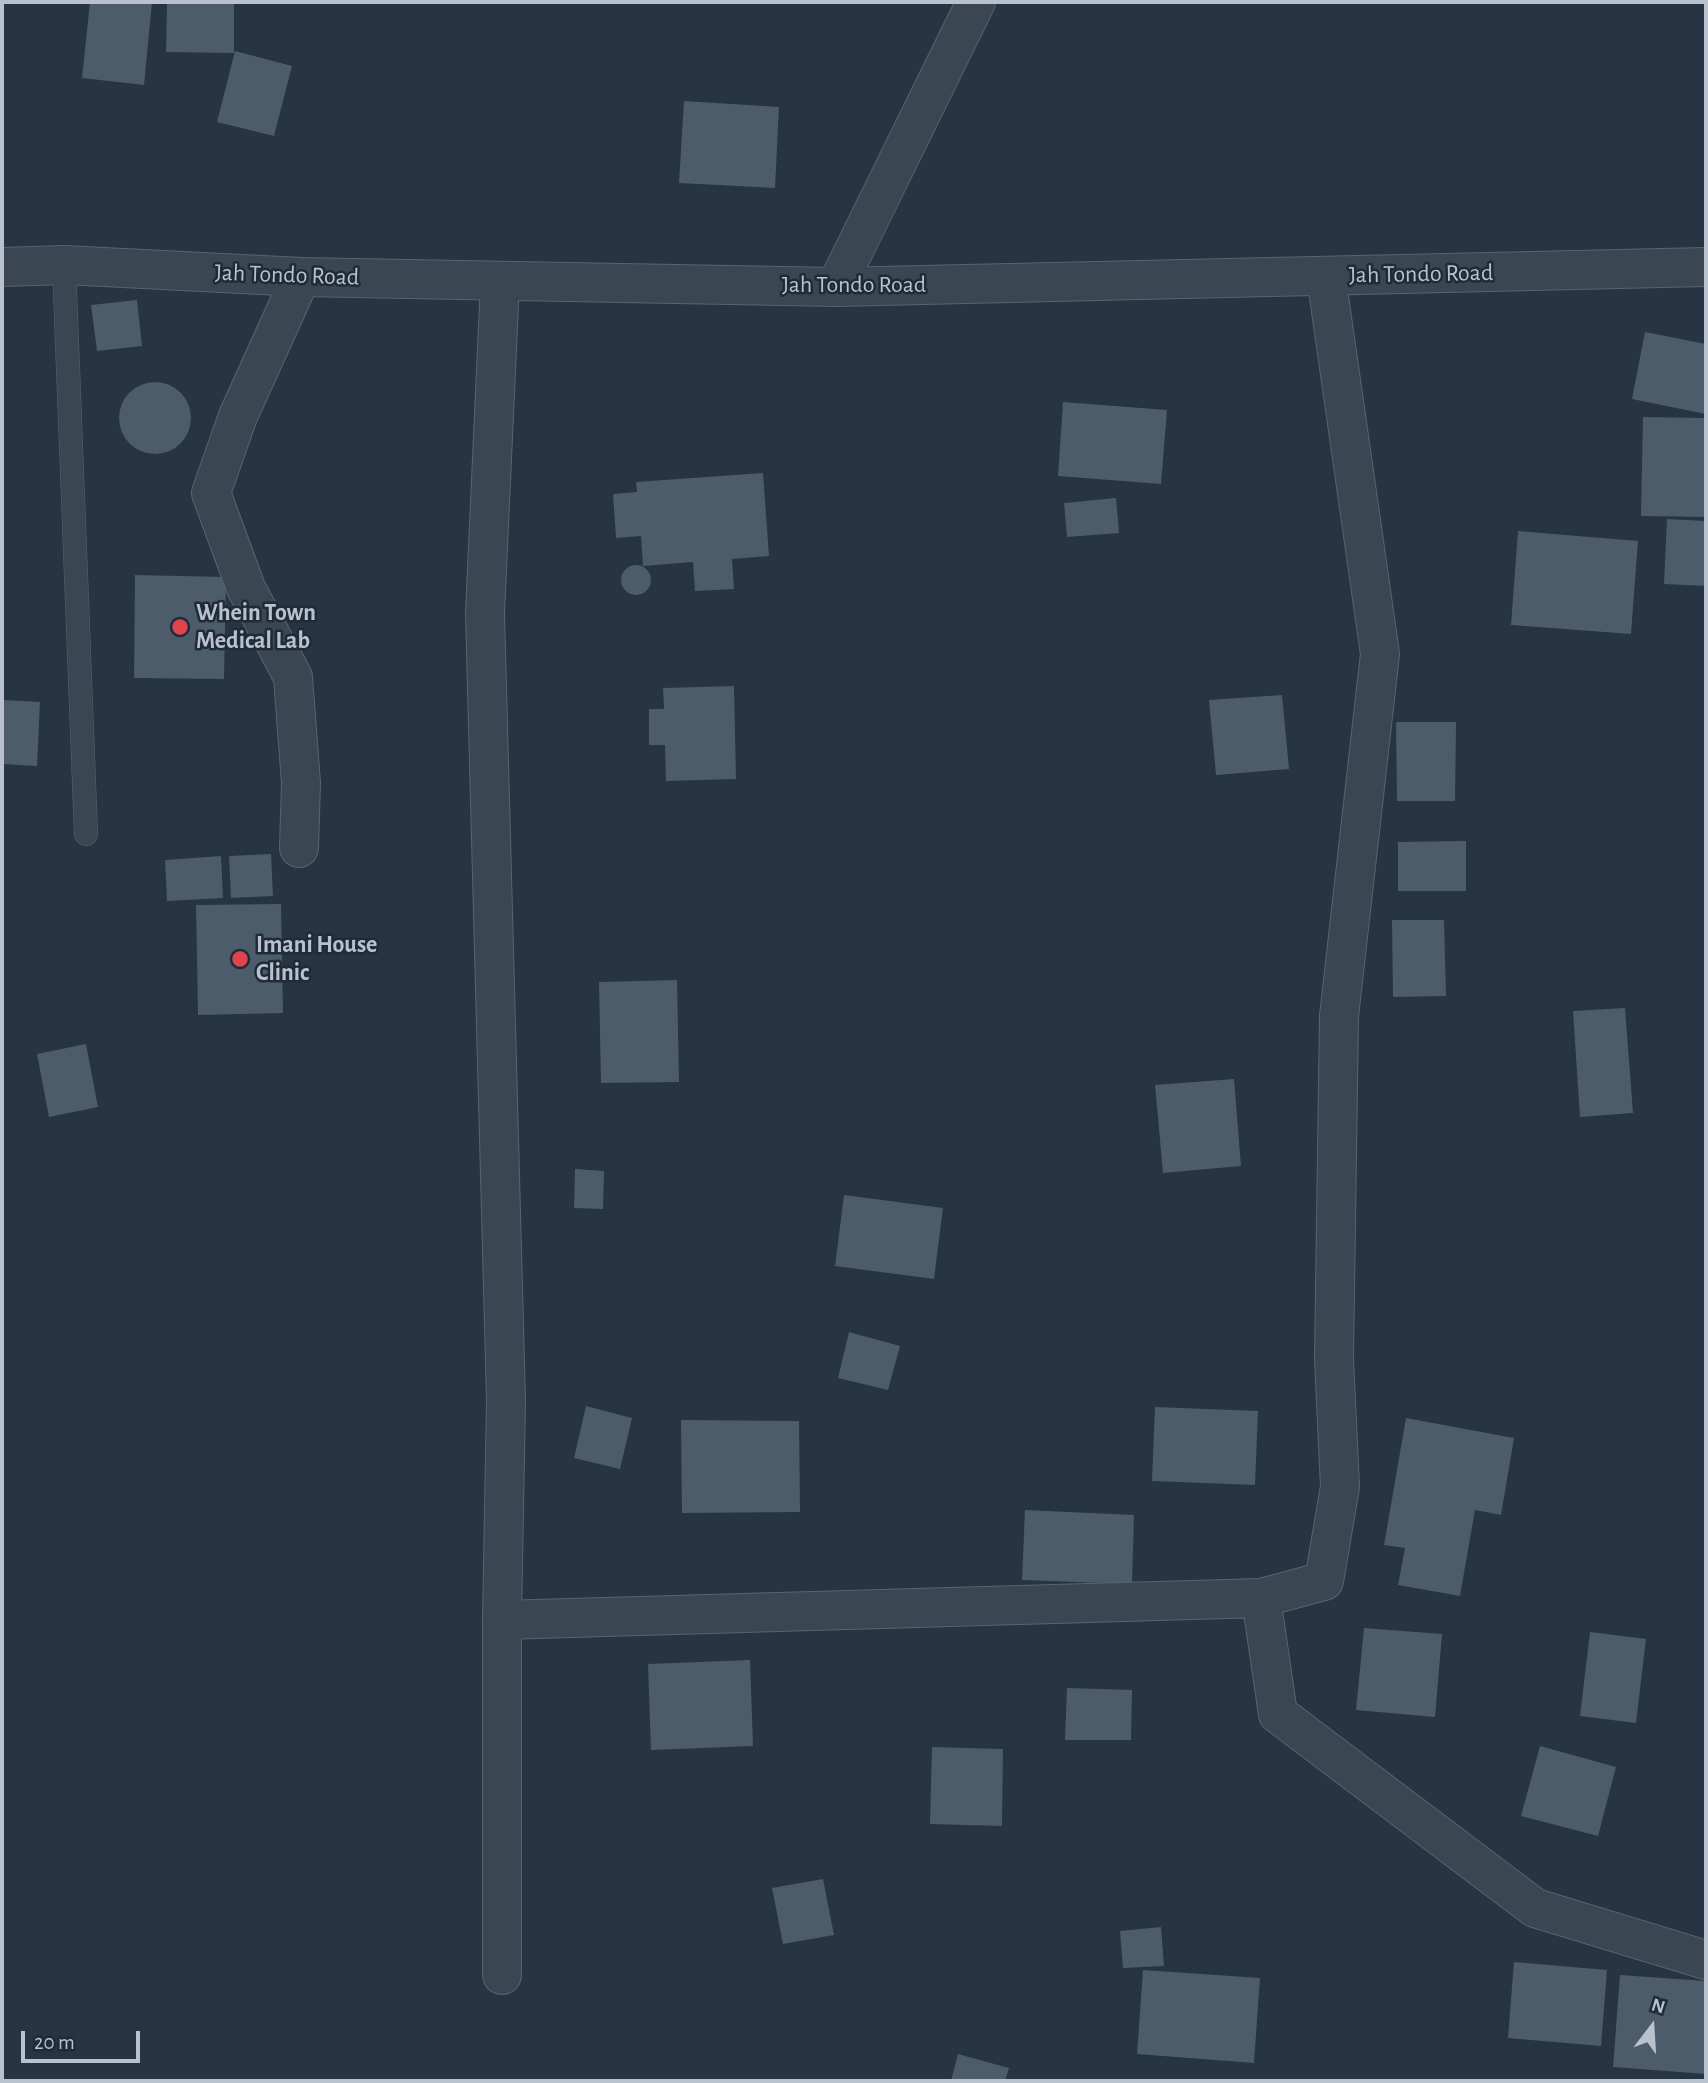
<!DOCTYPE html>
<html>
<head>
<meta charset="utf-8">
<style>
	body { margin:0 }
	#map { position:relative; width:1708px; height:2083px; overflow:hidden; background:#263443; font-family:"Alegreya Sans",sans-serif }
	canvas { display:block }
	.frame { position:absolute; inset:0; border:4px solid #b8c1cc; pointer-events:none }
	.north { position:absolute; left:1617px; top:1992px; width:70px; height:70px; -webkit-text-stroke:5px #1f2b38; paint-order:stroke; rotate:17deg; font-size:19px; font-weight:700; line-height:28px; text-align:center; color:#b8c1cc }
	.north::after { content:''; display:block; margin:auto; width:24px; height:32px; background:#b8c1cc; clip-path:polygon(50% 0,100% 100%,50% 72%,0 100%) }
	.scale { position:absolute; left:21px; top:2031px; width:119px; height:32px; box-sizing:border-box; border:4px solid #b8c1cc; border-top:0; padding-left:9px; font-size:21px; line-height:24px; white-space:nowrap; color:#b8c1cc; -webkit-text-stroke:5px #1f2b38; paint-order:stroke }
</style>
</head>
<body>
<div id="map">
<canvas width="1708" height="2083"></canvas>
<div class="frame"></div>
<div class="north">N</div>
<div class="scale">20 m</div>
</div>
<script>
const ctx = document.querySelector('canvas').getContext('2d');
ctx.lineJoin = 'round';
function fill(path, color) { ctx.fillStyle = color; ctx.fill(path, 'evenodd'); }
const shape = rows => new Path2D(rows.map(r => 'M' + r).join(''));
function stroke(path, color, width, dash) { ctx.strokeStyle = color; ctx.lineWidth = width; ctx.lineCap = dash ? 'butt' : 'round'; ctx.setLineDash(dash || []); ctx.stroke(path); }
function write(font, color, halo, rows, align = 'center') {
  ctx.font = font + ' "Alegreya Sans",sans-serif'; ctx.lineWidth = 5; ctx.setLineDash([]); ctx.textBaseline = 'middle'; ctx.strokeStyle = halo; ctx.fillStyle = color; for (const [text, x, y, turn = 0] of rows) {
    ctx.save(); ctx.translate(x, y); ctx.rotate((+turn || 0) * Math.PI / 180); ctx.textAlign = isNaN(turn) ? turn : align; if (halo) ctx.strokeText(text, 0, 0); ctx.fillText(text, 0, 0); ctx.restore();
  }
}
const building = shape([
	[90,2,152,2,144,85,82,78],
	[167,2,234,2,234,53,166,52],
	[235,51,292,66,274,136,217,122],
	[684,101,779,107,775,188,679,183],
	[137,300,142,346,97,351,91,305],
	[1645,332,1706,344,1706,414,1632,399],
	'119 418a36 36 0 1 1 72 0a36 36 0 1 1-72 0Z',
	[1063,402,1167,410,1161,484,1058,476],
	[1643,417,1706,418,1706,517,1641,516],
	[763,473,769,556,732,559,734,589,695,591,693,562,643,566,641,536,616,538,613,494,637,492,636,482],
	[1116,498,1119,533,1067,537,1064,503],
	[1667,519,1706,521,1706,586,1664,584],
	[1518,531,1638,541,1631,634,1511,625],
	'621 580a15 15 0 1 1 30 0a15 15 0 1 1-30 0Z',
	[135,575,226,577,224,679,134,678],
	[734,686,736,779,666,781,665,745,649,745,649,709,664,709,663,688],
	[1282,695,1289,769,1216,775,1209,700],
	[2,700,40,702,37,766,2,764],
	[1396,722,1456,722,1455,801,1397,801],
	[1466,841,1466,891,1398,891,1398,842],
	[271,854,273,896,231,898,229,856],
	[221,856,223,898,167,901,165,860],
	[281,904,283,1013,198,1015,196,905],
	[1392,920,1444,920,1446,996,1393,997],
	[677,980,679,1082,601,1083,599,982],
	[1625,1008,1633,1113,1580,1117,1573,1011],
	[86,1044,98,1107,49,1117,37,1054],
	[1234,1079,1241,1166,1163,1173,1155,1085],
	[575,1169,604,1171,603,1209,574,1208],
	[844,1195,943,1208,934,1279,835,1266],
	[849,1332,900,1346,888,1390,838,1378],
	[586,1406,632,1418,620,1469,574,1458],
	[1155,1407,1258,1411,1255,1485,1152,1481],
	[1406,1418,1514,1438,1501,1515,1475,1510,1460,1596,1398,1585,1405,1548,1384,1545],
	[681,1420,799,1421,800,1512,682,1513],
	[1025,1510,1134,1515,1132,1584,1022,1580],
	[1364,1628,1442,1634,1435,1717,1356,1710],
	[1590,1632,1646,1639,1636,1723,1580,1716],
	[750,1660,753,1746,651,1750,648,1664],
	[1067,1688,1132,1690,1131,1740,1065,1740],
	[1540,1746,1616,1767,1598,1836,1521,1816],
	[932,1747,1003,1749,1002,1826,930,1824],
	[823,1879,834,1935,783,1944,772,1888],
	[1161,1927,1164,1966,1123,1968,1120,1931],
	[1514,1962,1607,1970,1601,2046,1508,2038],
	[1143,1970,1260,1978,1254,2063,1137,2054],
	[1620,1975,1706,1981,1706,2074,1613,2067],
	[958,2054,1009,2068,1005,2081,951,2081]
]);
const service = shape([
	[64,265,86,834]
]);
const minor = shape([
	[2,267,64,265,301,277,836,287,1706,267],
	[1326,276,1380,654,1339,1016,1334,1359,1340,1487,1324,1581,1261,1598,1278,1714,1535,1908,1706,1960],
	[500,282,485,613,506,1400,502,1620,502,1975],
	[836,287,976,2],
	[299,848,301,783,293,677,246,588,211,493,238,416,301,277],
	[502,1620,1261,1598]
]);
const markers = [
	[180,627,9,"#e0444e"],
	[240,959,9,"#e0444e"]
];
const streetNames = [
	["Jah Tondo Road",1421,274,-1],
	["Jah Tondo Road",287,275,2],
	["Jah Tondo Road",854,285]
];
const poiNames = [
	["Whein Town",196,613],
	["Medical Lab",196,641],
	["Imani House",256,945],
	["Clinic",256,973]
];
fill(building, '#4c5c6b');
stroke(service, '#596470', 24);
stroke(minor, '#596470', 40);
stroke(service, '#3a4652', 23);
stroke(minor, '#3a4652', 38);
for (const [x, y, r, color] of markers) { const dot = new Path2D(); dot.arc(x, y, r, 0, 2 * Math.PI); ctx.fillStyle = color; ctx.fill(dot); stroke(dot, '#1f2b38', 2.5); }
write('24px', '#b8c1cc', '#1f2b38', streetNames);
write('bold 24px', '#b8c1cc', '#1f2b38', poiNames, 'left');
</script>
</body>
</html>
